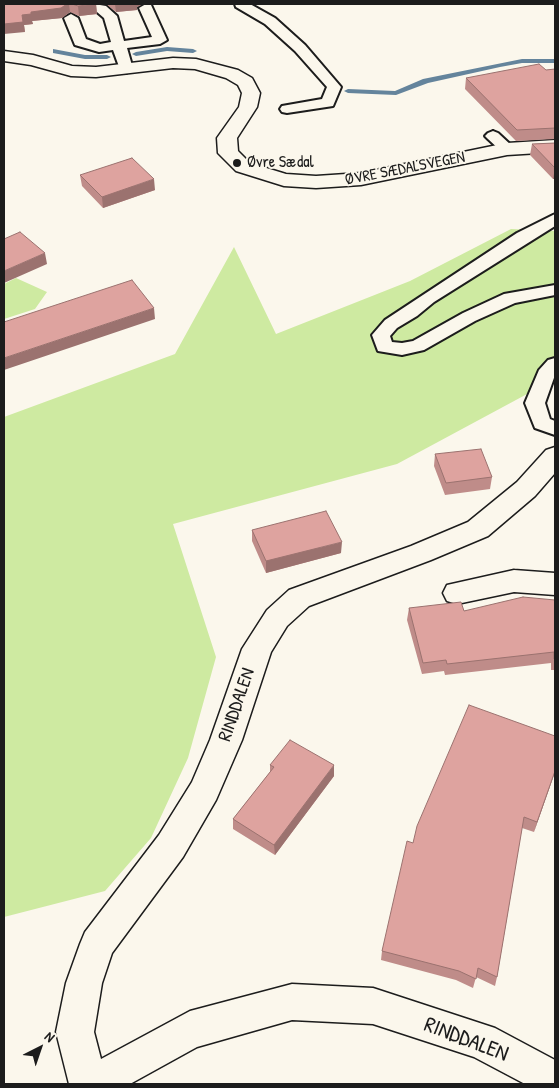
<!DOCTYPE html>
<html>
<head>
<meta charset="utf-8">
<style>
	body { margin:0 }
	#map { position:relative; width:559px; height:1088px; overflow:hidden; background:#fbf7ec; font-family:"Patrick Hand",sans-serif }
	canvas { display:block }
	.frame { position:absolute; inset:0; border:5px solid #1c1c1c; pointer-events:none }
	.north { position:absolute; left:15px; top:1023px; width:50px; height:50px; -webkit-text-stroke:4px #fbf7ec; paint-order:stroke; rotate:41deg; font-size:14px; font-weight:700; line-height:20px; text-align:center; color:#1c1c1c }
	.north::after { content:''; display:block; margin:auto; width:18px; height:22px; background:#1c1c1c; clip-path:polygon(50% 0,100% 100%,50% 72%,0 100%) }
</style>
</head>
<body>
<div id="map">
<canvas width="559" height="1088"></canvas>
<div class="frame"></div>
<div class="north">N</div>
</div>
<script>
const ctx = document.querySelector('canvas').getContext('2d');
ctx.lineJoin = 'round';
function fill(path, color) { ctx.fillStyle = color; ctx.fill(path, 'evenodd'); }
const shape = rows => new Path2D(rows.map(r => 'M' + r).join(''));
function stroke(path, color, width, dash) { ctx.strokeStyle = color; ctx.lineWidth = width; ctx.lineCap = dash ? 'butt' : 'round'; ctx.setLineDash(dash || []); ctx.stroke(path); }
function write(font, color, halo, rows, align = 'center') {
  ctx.font = font + ' "Patrick Hand",sans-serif'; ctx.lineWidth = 4; ctx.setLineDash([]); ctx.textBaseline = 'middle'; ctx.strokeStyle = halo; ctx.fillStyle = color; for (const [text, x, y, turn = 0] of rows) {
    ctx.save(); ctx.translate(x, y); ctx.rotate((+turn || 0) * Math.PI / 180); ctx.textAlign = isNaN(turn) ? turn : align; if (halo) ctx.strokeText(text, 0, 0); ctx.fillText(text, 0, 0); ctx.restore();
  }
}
const green = shape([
	[511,229,555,231,555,379,397,464,173,524,216,657,188,758,151,838,105,891,4,917,4,417,175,354,234,247,276,334,410,281],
	[16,278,47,292,35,309,4,319,4,284]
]);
const stream = shape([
	[167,47,193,49,197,51,193,53,167,51,136,56,132,54,136,52,167,47],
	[53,49,85,55,107,55,111,57,107,59,85,59,53,53,53,49],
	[522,59,555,59,555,63,522,63,500,67,428,83,396,95,348,93,344,91,348,89,395,91,423,79,522,59]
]);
const lane = shape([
	[69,4,94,4,106,6,117,16,124,41,152,37,139,8,146,4,151,5,167,40,160,44,127,48,133,69,126,73,121,72,113,50,99,52,75,45,64,18,71,14,78,18,86,39,100,44,111,42,104,18,97,12,71,7,69,4],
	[235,4,250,4,275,18,305,45,341,87,333,106,287,113,282,112,280,109,282,106,322,99,327,87,295,51,265,24,236,7,235,4],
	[493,131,498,133,512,146,515,149,512,152,502,152,488,139,485,136,488,133,493,131],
	[555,214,555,226,434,302,417,316,397,328,390,336,392,342,402,343,413,341,463,313,504,294,555,285,555,295,515,303,475,321,424,350,402,355,378,351,372,335,385,320,517,233,555,214],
	[555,358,555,375,545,403,550,419,555,421,555,435,535,428,525,403,539,370,548,360,555,358]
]);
const street = shape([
	[4,51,33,55,72,66,96,67,173,58,196,59,238,70,252,78,260,93,257,107,237,138,238,151,250,163,286,174,316,176,361,173,507,143,555,140,555,152,507,155,361,185,316,188,284,186,236,171,218,153,217,138,239,107,242,93,238,85,226,78,195,69,173,68,96,77,71,76,31,65,4,61,4,51],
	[555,447,555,473,535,496,488,536,431,560,309,606,287,626,271,652,242,740,216,800,183,857,112,953,102,983,94,1032,101,1059,190,1011,292,984,373,988,495,1028,555,1060,555,1084,525,1084,474,1057,373,1024,292,1020,197,1047,130,1084,69,1084,56,1032,66,983,80,944,85,932,159,835,192,782,210,740,242,649,267,610,289,590,411,546,468,522,517,482,546,450,555,447],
	[514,570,555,573,555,595,514,592,457,604,447,601,443,593,447,585,514,570]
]);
const wall = shape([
	[4,4,96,4,97,14,79,16,70,12,62,18,32,21,33,24,24,25,25,32],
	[99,4,143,4,137,7,137,10,116,12,106,4],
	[555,69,555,139,516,141,465,89,466,78,546,70],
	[555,143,555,179,553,179,530,155,532,144],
	[80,175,155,190,103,208,82,186],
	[435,454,492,477,490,489,445,495,434,466],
	[252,530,341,553,266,573,252,541],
	[555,600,555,670,551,670,551,663,445,675,444,671,422,674,407,620,409,608,464,611],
	[270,765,334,776,275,855,233,829,233,819,270,772],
	[555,772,534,832,522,828,497,977,495,986,476,977,473,988,456,980,381,960,382,951,413,843]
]);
const shadedWall = shape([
	[67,4,69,4,70,12,62,18,32,21,33,24,24,25,25,32,4,34,4,24,22,15,31,12],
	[96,4,97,14,79,16,78,6],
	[115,4,143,4,137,7,137,10,116,12],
	[555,168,555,179,553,179],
	[154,179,155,190,103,208,102,197],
	[45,253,47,264,4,283,4,271],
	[154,308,155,319,4,370,4,358],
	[342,542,341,553,266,573,266,561],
	[334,765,334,776,275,855,274,845],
	[555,771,555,772,534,832,537,822]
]);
const building = shape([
	[4,4,67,4,61,8,31,12,31,14,22,15,23,22,4,24,4,4],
	[72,4,96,4,78,6,72,4],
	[539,64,546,70,555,69,555,128,517,130,466,78,539,64],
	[555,143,555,168,532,144,555,143],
	[132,158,154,179,102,197,80,175,132,158],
	[20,232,45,253,4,271,4,239,20,232],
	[132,280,154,308,4,358,4,322,132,280],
	[481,449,492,477,446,483,435,454,481,449],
	[326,511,342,542,266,561,252,530,326,511],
	[523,597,555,600,555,659,554,659,554,652,447,664,446,660,423,663,409,608,461,602,464,611,523,597],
	[469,705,555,736,555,771,537,822,524,817,497,977,478,968,476,979,459,971,382,951,407,841,413,843,417,826,469,705],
	[290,740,334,765,274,845,233,819,274,767,270,765,290,740]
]);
const markers = [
	[237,163,5,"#1c1c1c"]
];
const farPoinames = [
	["Øvre Sædal",247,163]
];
const farStreetnames = [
	["ØVRE SÆDALSVEGEN",405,169,-11]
];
const streetNames = [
	["RINDDALEN",237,705,-71]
];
const nearStreetnames = [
	["RINDDALEN",466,1040,21]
];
fill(green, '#ceeaa1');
fill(stream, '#64849c');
stroke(lane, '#1c1c1c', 4);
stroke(street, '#1c1c1c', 3);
fill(lane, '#fbf7ec');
fill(street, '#fbf7ec');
fill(wall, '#bf8c89');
fill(shadedWall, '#9b726f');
fill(building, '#dea39f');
stroke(building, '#9b726f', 1);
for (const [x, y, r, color] of markers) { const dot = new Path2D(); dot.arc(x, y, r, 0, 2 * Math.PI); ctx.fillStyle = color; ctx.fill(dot); stroke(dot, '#fbf7ec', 2); }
write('16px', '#1c1c1c', '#fbf7ec', farPoinames, 'left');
write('16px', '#1c1c1c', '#fbf7ec', farStreetnames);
write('19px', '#1c1c1c', '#fbf7ec', streetNames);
write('22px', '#1c1c1c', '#fbf7ec', nearStreetnames);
</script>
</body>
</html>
